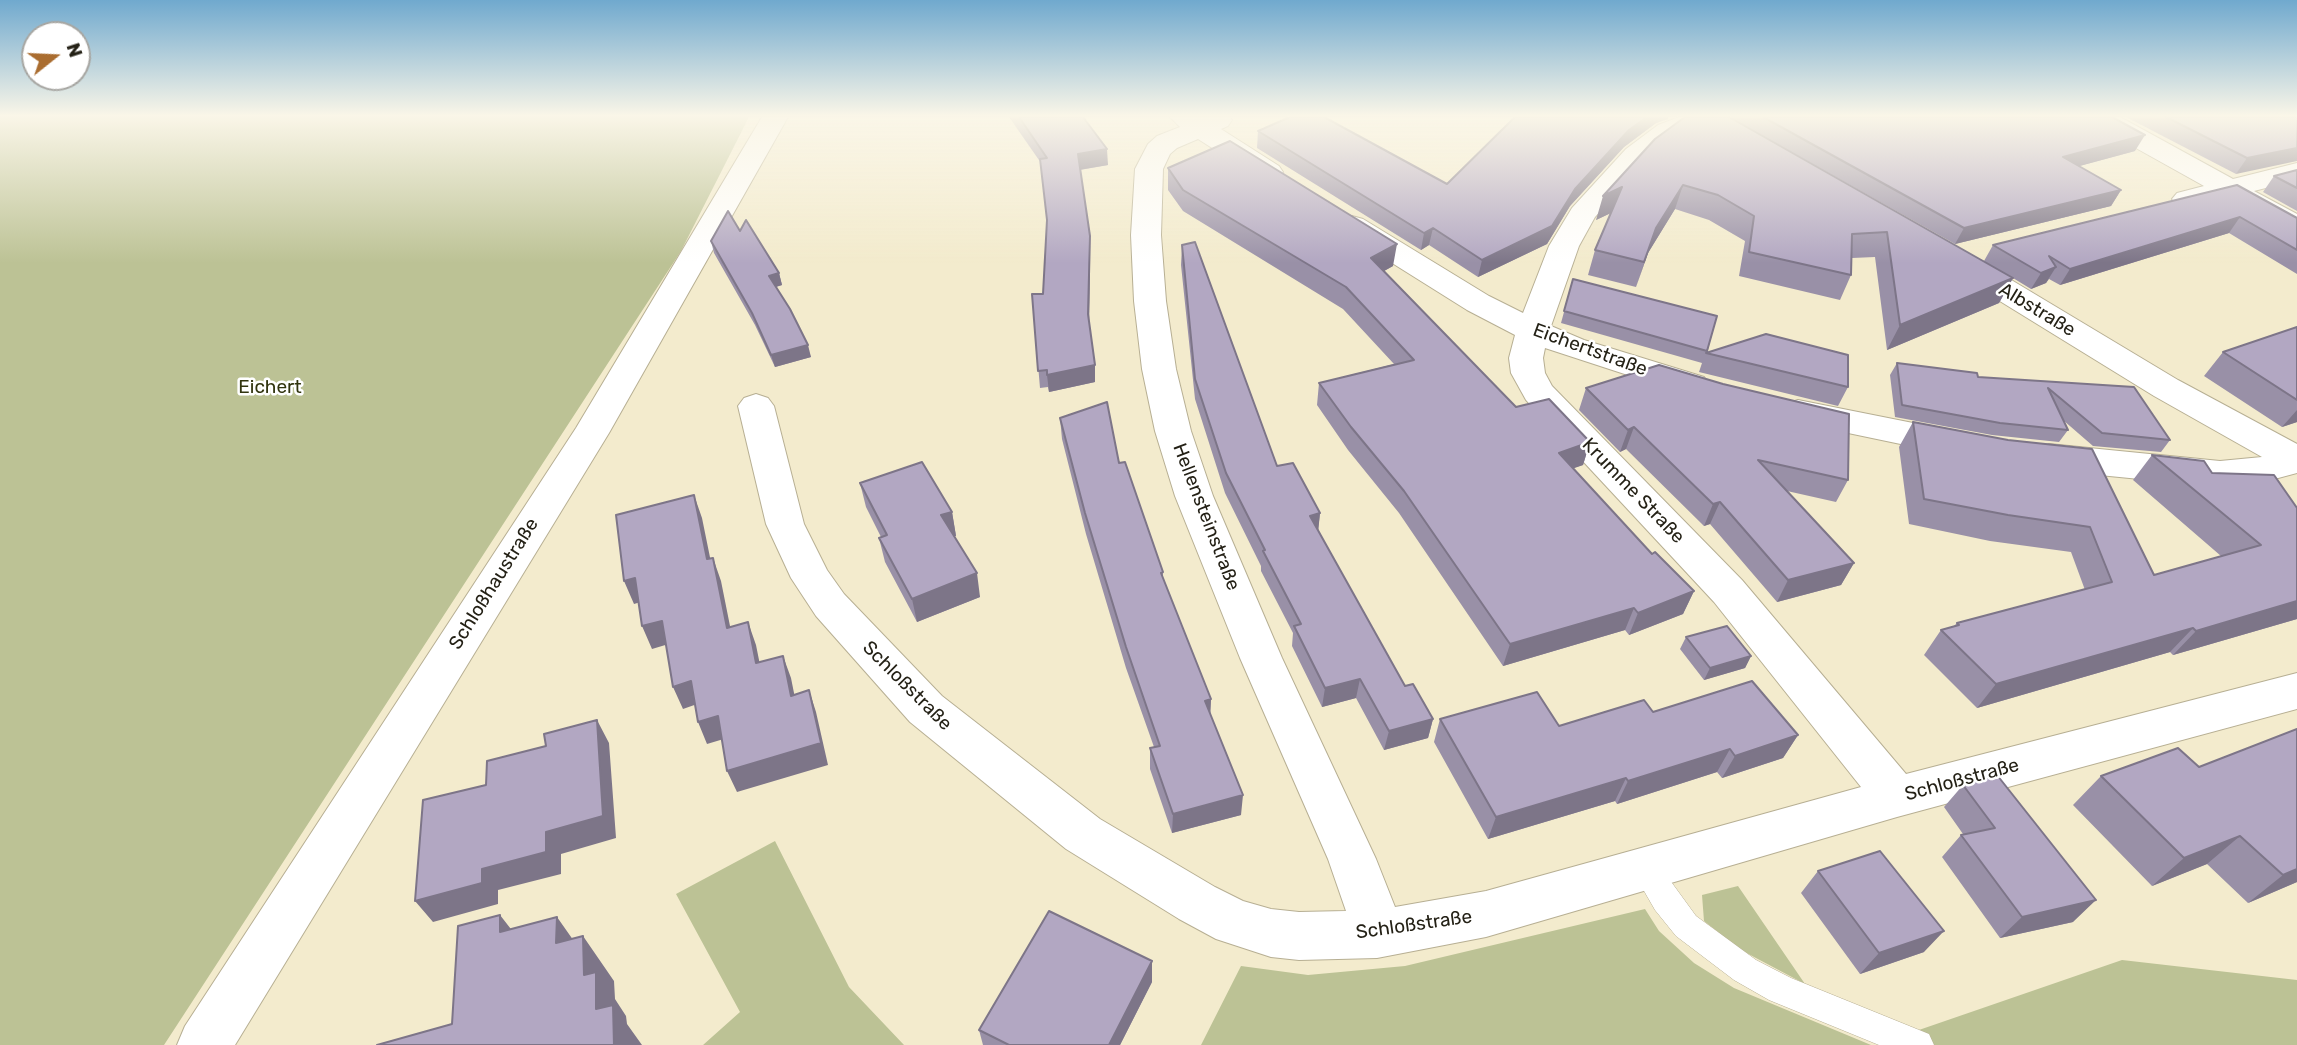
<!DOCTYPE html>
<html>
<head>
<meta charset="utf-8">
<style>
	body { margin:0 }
	#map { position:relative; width:2297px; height:1045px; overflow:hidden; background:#f3ebcd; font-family:Rubik,sans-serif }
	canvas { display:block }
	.north { position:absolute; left:21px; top:21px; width:70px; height:70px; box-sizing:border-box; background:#fff; border:2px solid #a7a6a2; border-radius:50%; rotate:72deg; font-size:19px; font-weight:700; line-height:28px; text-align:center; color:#242116 }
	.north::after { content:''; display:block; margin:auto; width:24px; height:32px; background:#aa6d30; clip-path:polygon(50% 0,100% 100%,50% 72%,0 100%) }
</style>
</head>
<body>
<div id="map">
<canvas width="2297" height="1045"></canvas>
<div class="north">N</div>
</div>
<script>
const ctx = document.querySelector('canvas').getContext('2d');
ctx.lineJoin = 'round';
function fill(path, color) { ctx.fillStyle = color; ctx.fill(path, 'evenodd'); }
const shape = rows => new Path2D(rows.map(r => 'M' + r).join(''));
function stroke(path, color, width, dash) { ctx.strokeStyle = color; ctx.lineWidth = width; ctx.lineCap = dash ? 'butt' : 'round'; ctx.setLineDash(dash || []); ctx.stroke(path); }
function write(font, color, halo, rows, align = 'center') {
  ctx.font = font + ' Rubik,sans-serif'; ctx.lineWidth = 5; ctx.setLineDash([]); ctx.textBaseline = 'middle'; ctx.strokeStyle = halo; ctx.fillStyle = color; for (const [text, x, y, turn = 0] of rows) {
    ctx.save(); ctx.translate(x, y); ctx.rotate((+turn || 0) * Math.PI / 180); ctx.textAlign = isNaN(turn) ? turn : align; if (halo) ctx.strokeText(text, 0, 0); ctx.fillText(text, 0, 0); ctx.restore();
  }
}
const green = shape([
	[0,117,749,117,681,251,164,1045,0,1045],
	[775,841,849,987,904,1045,703,1045,740,1012,676,894],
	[1738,886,1805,984,1739,949,1704,921,1702,895],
	[1645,909,1659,931,1694,963,1734,988,1871,1045,1201,1045,1241,966,1308,975,1405,966],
	[2122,960,2297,980,2297,1045,1911,1045,1916,1031]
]);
const service = shape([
	[1646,857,1656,861,1696,916,1756,960,1791,978,1929,1034,1934,1045,1879,1045,1769,1000,1734,980,1676,936,1655,910,1632,870,1636,861,1646,857]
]);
const minor = shape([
	[762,117,788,117,609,433,235,1045,177,1045,185,1026,576,428,762,117],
	[1170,117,1230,117,1232,120,1228,126,1221,129,1279,166,1283,172,1279,178,1269,180,1259,178,1198,139,1177,148,1170,154,1163,169,1161,235,1166,301,1176,369,1191,431,1213,496,1282,658,1376,859,1395,907,1486,891,1861,787,1714,602,1526,400,1511,373,1509,358,1515,335,1467,310,1341,231,1337,225,1341,219,1352,216,1363,219,1489,296,1523,313,1549,246,1572,208,1626,149,1658,125,1679,117,1704,117,1706,121,1702,127,1678,137,1646,161,1595,217,1579,246,1551,326,1584,340,1704,377,1709,385,1704,393,1692,396,1545,348,1543,358,1545,373,1552,386,1742,580,1906,774,2297,673,2297,709,1897,817,1486,937,1377,958,1299,960,1271,957,1216,939,1179,919,1066,849,910,722,816,616,791,578,766,524,738,406,744,398,756,394,768,398,774,406,804,524,827,570,844,594,942,696,1100,819,1215,887,1243,901,1271,909,1299,912,1346,911,1328,859,1240,658,1175,496,1155,431,1142,369,1134,301,1131,235,1135,169,1148,144,1157,136,1180,127,1170,117],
	[2087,117,2120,117,2233,179,2297,163,2297,180,2254,191,2297,214,2297,235,2286,232,2225,198,2187,208,2177,205,2172,199,2177,193,2204,186,2091,123,2087,117],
	[1962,255,1973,257,2178,380,2297,444,2297,473,2252,485,2220,487,2049,470,2036,466,2031,457,2036,448,2049,444,2220,461,2262,457,2154,396,1951,271,1947,264,1951,257,1962,255],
	[1798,400,1958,432,1971,435,1976,444,1971,453,1958,456,1786,420,1780,412,1786,404,1798,400]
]);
const wall = shape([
	[1009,117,1083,117,1108,165,1080,170,1090,236,1089,321,1095,382,1049,392,1048,387,1040,388,1032,294,1043,294,1047,224,1041,163],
	[1685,117,1984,261,1993,245,2237,185,2297,218,2297,274,2229,233,2060,285,2049,279,2046,283,2031,289,2013,278,1999,303,1887,350,1875,257,1852,258,1851,275,1840,300,1739,276,1745,241,1709,220,1675,209,1648,253,1636,287,1588,275,1595,250,1611,213,1596,220],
	[1729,117,2112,117,2135,151,2079,166,2121,190,2111,206,1955,244],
	[2126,117,2297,117,2236,174],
	[1668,119,1656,123,1624,147,1570,206,1547,244,1478,277,1429,245,1421,250,1257,148,1258,131,1447,184],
	[1168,168,1393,266,1384,271,1516,407,1590,442,1583,465,1573,468,1652,554,1694,591,1683,614,1629,635,1625,630,1503,666,1399,513,1348,450,1317,405,1319,383,1394,364,1343,309,1183,211,1168,190],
	[2297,170,2297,211,2263,192,2274,176],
	[740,231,779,273,782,285,776,287,811,357,775,367,755,325,714,253,711,241],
	[1182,245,1277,466,1320,513,1318,530,1405,686,1433,719,1428,738,1384,750,1356,698,1322,707,1292,646,1293,633,1261,571,1261,566,1225,493,1195,399,1181,265],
	[1573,279,1717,316,1707,353,1848,387,1838,406,1699,372,1702,363,1561,323],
	[2297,327,2297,422,2282,427,2204,376,2223,352],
	[1897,363,1978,377,2134,387,2170,440,2161,452,2093,446,2063,420,2068,430,2059,442,1992,435,1895,417,1890,375],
	[1586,388,1848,480,1836,502,1787,491,1854,563,1841,585,1777,602,1710,524,1704,526,1626,449,1620,452,1579,410],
	[1060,418,1119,463,1163,572,1163,578,1211,699,1210,714,1241,815,1172,833,1150,769,1150,748,1154,747,1126,668,1086,534,1062,439],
	[1913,422,2008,440,2154,575,2221,556,2133,480,2152,455,2212,473,2274,475,2297,619,2173,655,2170,652,1977,708,1924,655,1941,630,1954,626,1957,623,2085,590,2071,552,1990,541,1909,524,1899,447],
	[860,483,952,512,956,536,954,536,980,597,917,622,885,562,879,538,881,537,866,507],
	[1686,637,1751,656,1745,668,1704,680,1680,649],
	[1653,712,1798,735,1783,758,1722,778,1717,772,1617,804,1615,801,1488,839,1434,742,1440,719,1559,726],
	[2297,729,2297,882,2248,903,2207,864,2152,886,2073,805,2101,776,2199,767],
	[1963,785,2073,922,2000,938,1942,857,1961,835,1963,834,1944,807],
	[1818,871,1924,952,1860,974,1801,893],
	[1152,982,1120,1045,983,1045,979,1030]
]);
const shadedWall = shape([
	[1647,117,1668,117,1668,119,1656,123,1624,147,1570,206,1547,244,1478,277,1482,260,1575,189,1629,130],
	[2145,135,2135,151,2054,173,2063,157],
	[2297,148,2297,161,2236,174,2247,158],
	[1107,149,1108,165,1078,170,1078,154],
	[1683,185,1675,209,1648,253,1636,287,1656,228],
	[1622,187,1615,211,1596,220,1603,196],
	[2121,190,2111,206,1955,244,1964,228],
	[2240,217,2229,233,2060,285,2070,269],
	[1433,228,1429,245,1421,250,1424,233],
	[1090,236,1090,253,1089,331,1088,314],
	[1397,244,1393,266,1368,280,1371,258],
	[2056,267,2046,283,2031,289,2041,273],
	[779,273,782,285,772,288,769,276],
	[2013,278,1999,303,1887,350,1900,325],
	[808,345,811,357,775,367,771,355],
	[1095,365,1095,382,1049,392,1047,375],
	[2297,410,2297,422,2282,427],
	[1634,427,1626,449,1620,452,1628,430],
	[1590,442,1583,465,1552,476,1559,453],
	[694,495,702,518,715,582,707,559],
	[1720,502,1710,524,1704,526,1713,504],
	[952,512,956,536,945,539,941,515],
	[1320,513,1318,533,1310,516],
	[713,558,721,581,735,651,727,628],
	[1854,563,1841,585,1777,602,1788,580],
	[977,573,980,597,917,622,912,599],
	[635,578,644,601,634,604,624,581],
	[1694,591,1683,614,1629,635,1638,613],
	[2297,601,2297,619,2173,655,2196,631],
	[1634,608,1625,630,1503,666,1510,644],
	[662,621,672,643,652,649,642,626],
	[748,622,756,645,764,685,756,663],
	[2193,628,2170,652,1977,708,1996,684],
	[783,656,791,678,799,718,791,696],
	[1751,656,1745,668,1704,680,1710,668],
	[1360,679,1356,698,1322,707,1325,688],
	[691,681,700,703,683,709,673,687],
	[809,690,816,712,828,765,737,792,727,771],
	[1211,699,1210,720,1205,701],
	[718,716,727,738,707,744,698,722],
	[1433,719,1428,738,1384,750,1389,731],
	[597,720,609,743,616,838,561,854,561,874,498,890,498,904,433,922,415,901,482,869,546,832],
	[1798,735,1783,758,1722,778,1735,756],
	[1730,749,1717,772,1617,804,1628,781],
	[1626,778,1615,801,1488,839,1496,817],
	[1243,795,1241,815,1172,833,1173,814],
	[2240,836,2207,864,2152,886,2184,858],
	[2297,869,2297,882,2248,903,2283,875],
	[2096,900,2073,922,2000,938,2022,917],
	[500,915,535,960,500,932],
	[557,917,583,954,583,936,614,981,615,999,626,1016,627,1024,642,1045,614,1045,596,1009,556,943],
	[1944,931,1924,952,1860,974,1879,953],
	[1152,961,1152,982,1120,1045,1109,1045]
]);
const building = shape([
	[1019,117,1083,117,1107,149,1078,154,1090,236,1088,314,1095,365,1047,375,1047,370,1038,371,1032,294,1043,294,1047,220,1040,159,1047,158,1019,117],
	[1290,117,1324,117,1447,184,1515,117,1647,117,1629,130,1575,189,1552,226,1482,260,1433,228,1424,233,1258,131,1290,117],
	[1685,117,1729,117,2013,278,1900,325,1887,232,1852,234,1851,275,1749,252,1754,216,1718,195,1683,185,1656,228,1644,262,1595,250,1622,187,1603,196,1655,139,1685,117],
	[1763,117,2112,117,2145,135,2063,157,2121,190,1964,228,1763,117],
	[2166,117,2297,117,2297,148,2247,158,2166,117],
	[1230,141,1397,244,1371,258,1516,407,1549,399,1590,442,1559,453,1652,554,1655,552,1694,591,1638,613,1634,608,1510,644,1404,491,1351,427,1319,383,1414,360,1346,287,1183,190,1168,168,1230,141],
	[2297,170,2297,188,2274,176,2297,170],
	[2237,185,2297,218,2297,250,2240,217,2070,269,2049,256,2056,267,2041,273,1993,245,2237,185],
	[728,211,740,231,746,220,779,273,769,276,790,309,808,345,771,355,752,313,711,241,728,211],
	[1195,242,1277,466,1293,463,1320,513,1310,516,1405,686,1413,684,1433,719,1389,731,1360,679,1325,688,1294,626,1301,624,1263,551,1265,550,1226,473,1195,379,1182,245,1195,242],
	[1573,279,1717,316,1707,351,1564,311,1573,279],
	[2297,327,2297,400,2223,352,2297,327],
	[1766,334,1848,355,1848,387,1706,353,1766,334],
	[1897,363,1977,373,1978,377,2134,387,2170,440,2102,433,2048,388,2068,430,2000,423,1902,405,1897,363],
	[1659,365,1723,384,1849,414,1848,480,1758,460,1854,563,1788,580,1720,502,1713,504,1634,427,1628,430,1586,388,1659,365],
	[1107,402,1119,463,1125,462,1163,572,1161,573,1211,699,1205,701,1243,795,1173,814,1150,748,1160,746,1126,647,1085,513,1060,418,1107,402],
	[1913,422,2008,440,2092,449,2154,575,2261,545,2152,455,2204,461,2212,473,2274,475,2297,508,2297,601,2196,631,2193,628,1996,684,1941,630,1959,625,1957,623,2112,582,2090,527,2008,515,1924,499,1913,422],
	[922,462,952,512,941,515,977,573,912,599,879,538,887,535,860,483,922,462],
	[694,495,707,559,713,558,727,628,748,622,756,663,783,656,791,696,809,690,821,743,727,771,718,716,698,722,691,681,673,687,662,621,642,626,635,578,624,581,616,515,694,495],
	[1727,626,1751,656,1710,668,1686,637,1727,626],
	[1752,681,1798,735,1735,756,1730,749,1628,781,1626,778,1496,817,1440,719,1537,692,1559,726,1644,700,1653,712,1752,681],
	[597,720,603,816,546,832,546,852,482,869,482,883,415,901,423,800,486,785,487,761,546,746,544,734,597,720],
	[2297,729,2297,869,2283,875,2240,836,2184,858,2101,776,2178,748,2199,767,2297,729],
	[1997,775,2096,900,2022,917,1961,835,1995,828,1963,785,1997,775],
	[1880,851,1944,931,1879,953,1818,871,1880,851],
	[1049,911,1152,961,1109,1045,1009,1045,979,1030,1049,911],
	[500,915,500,932,557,917,556,943,583,936,584,975,596,972,596,1009,613,1005,614,1045,377,1045,452,1024,458,926,500,915]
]);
const streetNames = [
	["Albstraße",2037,310,31],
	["Eichertstraße",1590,350,20],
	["Krumme Straße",1633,491,46],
	["Hellensteinstraße",1206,517,69],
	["Schloßhaustraße",494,584,-58],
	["Schloßstraße",907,686,45],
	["Schloßstraße",1962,780,-15],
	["Schloßstraße",1414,925,-8]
];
const parkNames = [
	["Eichert",270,388]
];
fill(green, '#bcc295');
stroke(service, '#b7af93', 1);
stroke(minor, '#b7af93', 2);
fill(service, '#fff');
fill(minor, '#fff');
fill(wall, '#9990a7');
fill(shadedWall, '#7d7588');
fill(building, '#b2a7c2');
stroke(building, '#7d7588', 2);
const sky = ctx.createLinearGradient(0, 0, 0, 263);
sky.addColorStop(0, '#70a9ce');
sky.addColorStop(0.44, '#faf6e8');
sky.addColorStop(1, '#faf6e800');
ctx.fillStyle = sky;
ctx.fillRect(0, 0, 2297, 263);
write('19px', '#242116', '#fff', streetNames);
write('19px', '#31340e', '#fff', parkNames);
</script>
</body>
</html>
